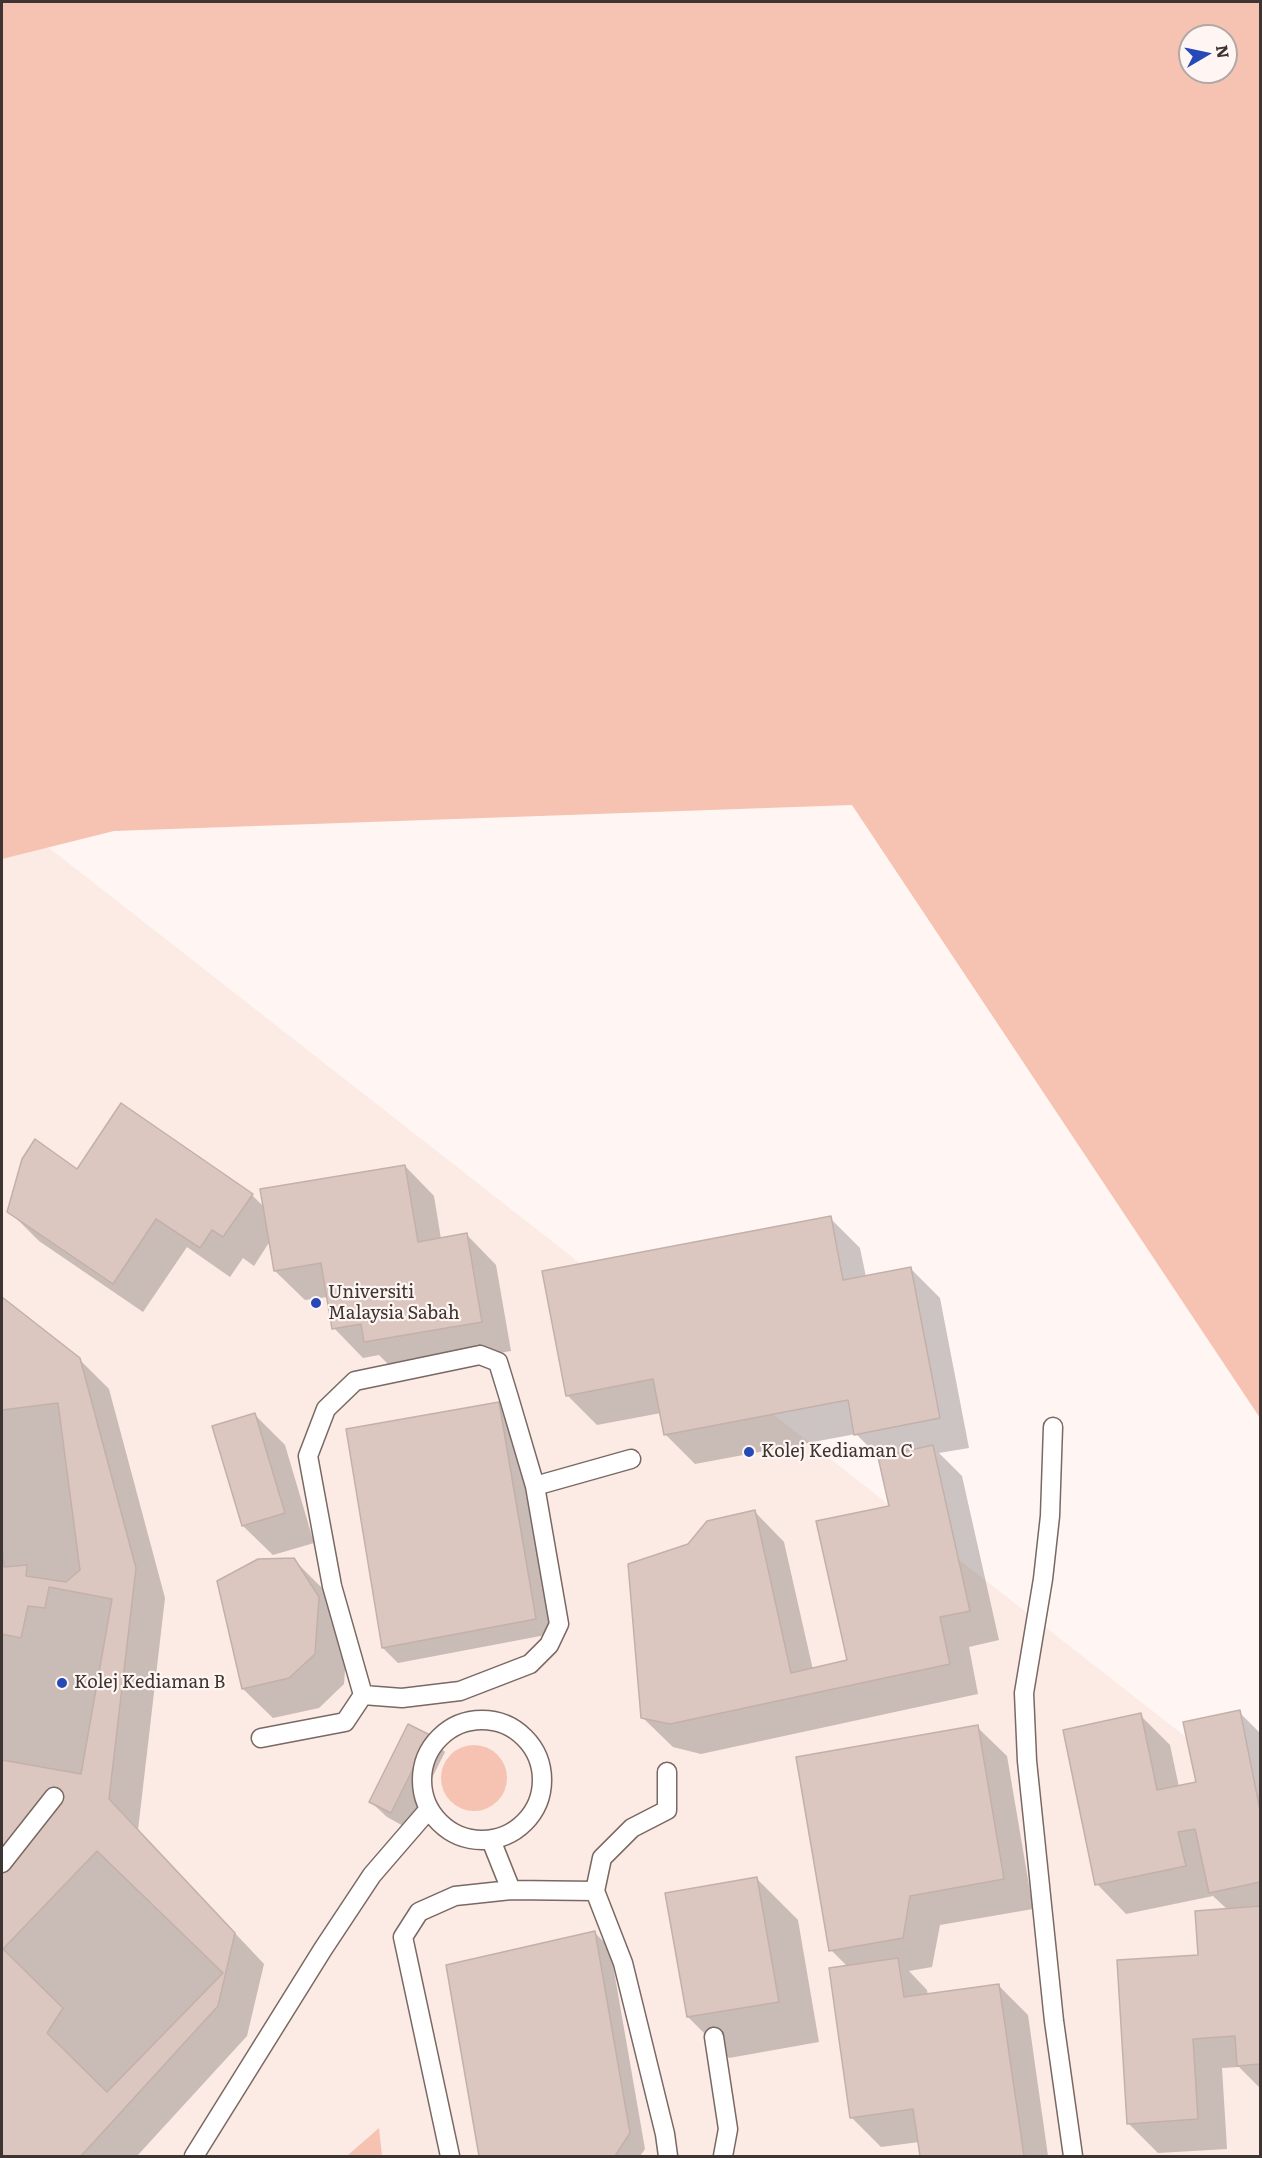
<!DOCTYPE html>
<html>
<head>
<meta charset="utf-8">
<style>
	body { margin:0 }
	#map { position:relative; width:1262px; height:2158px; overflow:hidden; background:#fff6f3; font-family:Literata,serif }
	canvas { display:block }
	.frame { position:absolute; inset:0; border:3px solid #3d3532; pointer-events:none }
	.north { position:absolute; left:1178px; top:24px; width:60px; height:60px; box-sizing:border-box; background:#fff6f3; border:2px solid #b1a9a6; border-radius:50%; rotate:81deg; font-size:16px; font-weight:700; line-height:24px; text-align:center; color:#3d3532 }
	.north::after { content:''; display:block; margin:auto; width:21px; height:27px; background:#2649b8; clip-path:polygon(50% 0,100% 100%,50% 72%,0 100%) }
</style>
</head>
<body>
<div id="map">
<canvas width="1262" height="2158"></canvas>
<div class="frame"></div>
<div class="north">N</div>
</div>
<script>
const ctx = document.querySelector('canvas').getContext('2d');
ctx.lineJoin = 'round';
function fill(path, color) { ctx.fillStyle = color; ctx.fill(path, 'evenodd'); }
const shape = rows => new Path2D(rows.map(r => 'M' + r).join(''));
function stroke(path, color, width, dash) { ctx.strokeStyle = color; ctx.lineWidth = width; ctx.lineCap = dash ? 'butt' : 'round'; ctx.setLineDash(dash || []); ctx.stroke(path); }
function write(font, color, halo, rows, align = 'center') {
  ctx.font = font + ' Literata,serif'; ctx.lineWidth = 4.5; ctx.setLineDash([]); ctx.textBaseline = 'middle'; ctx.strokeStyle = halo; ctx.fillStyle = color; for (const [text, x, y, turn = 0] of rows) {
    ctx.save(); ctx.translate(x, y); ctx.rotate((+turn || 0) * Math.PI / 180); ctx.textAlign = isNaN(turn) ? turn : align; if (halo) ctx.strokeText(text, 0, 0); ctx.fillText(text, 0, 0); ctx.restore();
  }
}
const built = shape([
	[2,811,1260,1795,1260,2156,2,2156]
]);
const green = shape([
	[2,2,1260,2,1260,1418,852,805,114,831,2,859],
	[1190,36,1226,36,1226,72,1190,72],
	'441 1778a33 33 0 1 1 66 0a33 33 0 1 1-66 0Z',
	[379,2128,382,2156,347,2156]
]);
const shadow = shape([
	[405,1166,434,1196,441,1239,467,1235,496,1265,511,1351,395,1371,379,1355,363,1358,334,1328,328,1297,305,1300,275,1271,270,1241,254,1266,243,1258,230,1277,187,1247,143,1312,39,1241,9,1211,78,1171,252,1195,264,1207],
	[830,1218,860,1248,866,1277,910,1268,940,1298,969,1448,939,1453,962,1476,999,1640,969,1647,978,1694,701,1754,673,1747,643,1718,689,1545,755,1512,784,1542,813,1670,849,1662,890,1507,880,1458,856,1434,695,1464,665,1434,661,1413,597,1425,567,1395],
	[2,1299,79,1359,109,1389,165,1598,138,1830,264,1964,247,2036,137,2156,2,2156],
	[498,1404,513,1419,551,1634,398,1663,383,1648],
	[255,1415,285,1445,314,1543,273,1555,243,1526],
	[293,1559,323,1589,348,1628,344,1684,319,1708,273,1718,243,1689],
	[1239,1712,1260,1733,1260,2088,1239,2067,1222,2068,1227,2149,1158,2153,1128,2123,1228,1910,1213,1896,1126,1914,1097,1884,1140,1715,1170,1745,1179,1787,1197,1783],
	[977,1727,1007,1756,1033,1909,940,1925,932,1967,909,1971,927,1990,928,1996,999,1986,1028,2015,1048,2156,921,2156,919,2142,881,2147,851,2117,848,1967,831,1950],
	[429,1736,445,1752,407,1828,387,1817,371,1802],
	[757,1879,798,1920,819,2042,729,2058,688,2017],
	[594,1932,610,1948,645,2149,640,2156,480,2156,448,1966]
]);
const building = shape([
	[121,1103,253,1194,223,1237,212,1230,200,1248,156,1219,113,1284,7,1212,22,1159,35,1139,77,1169,121,1103],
	[405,1165,418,1242,467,1233,482,1322,364,1342,361,1324,332,1329,321,1263,274,1271,260,1189,405,1165],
	[831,1216,843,1280,911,1267,940,1418,854,1435,848,1400,664,1435,653,1379,566,1396,542,1271,831,1216],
	[2,1297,80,1358,136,1568,109,1799,235,1933,218,2006,81,2156,2,2156,2,1297],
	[499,1402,536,1619,382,1648,346,1429,499,1402],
	[58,1403,80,1570,66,1582,26,1576,27,1565,4,1567,2,1542,2,1410,58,1403],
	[255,1413,285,1513,242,1526,212,1426,255,1413],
	[933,1445,970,1611,940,1617,950,1664,670,1724,641,1718,628,1564,688,1544,707,1521,755,1510,791,1673,847,1660,816,1521,889,1506,878,1457,933,1445],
	[294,1558,319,1597,315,1654,289,1678,242,1689,217,1581,258,1559,294,1558],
	[49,1587,112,1599,81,1774,2,1760,2,1634,21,1638,28,1606,45,1608,49,1587],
	[1240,1710,1260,1810,1260,1882,1209,1893,1195,1829,1178,1832,1186,1866,1095,1885,1063,1730,1141,1713,1157,1790,1196,1782,1183,1722,1240,1710],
	[408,1724,430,1735,391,1813,369,1802,408,1724],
	[978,1725,1004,1879,910,1896,903,1938,829,1951,796,1757,978,1725],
	[97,1851,223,1973,107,2092,47,2033,63,2008,3,1949,97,1851],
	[757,1877,779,2002,687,2017,665,1893,757,1877],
	[1260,1906,1260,2064,1237,2066,1235,2036,1193,2039,1198,2119,1127,2124,1117,1960,1198,1955,1195,1911,1260,1906],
	[595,1931,630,2133,615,2156,479,2156,446,1965,595,1931],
	[898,1958,904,1997,999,1984,1024,2156,920,2156,913,2109,850,2118,829,1968,898,1958]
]);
const lane = shape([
	[480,1355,498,1362,509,1398,535,1486,559,1624,549,1645,530,1664,460,1691,402,1698,363,1695,332,1586,308,1456,326,1409,355,1381,480,1355],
	[1053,1427,1050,1516,1043,1579,1024,1693,1027,1761,1054,2021,1073,2156],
	[535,1486,631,1459],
	'422 1780a60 60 0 1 1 120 0a60 60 0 1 1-120 0Z',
	[261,1738,345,1722,363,1695],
	[491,1840,511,1890,595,1891,623,1963,665,2134,668,2156],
	[2,1863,54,1797],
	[595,1891,602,1858,632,1828,667,1810,667,1772],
	[714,2037,728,2129,723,2156],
	[194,2156,323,1949,372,1875,429,1809],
	[450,2156,403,1937,419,1912,455,1896,511,1890]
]);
const markers = [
	[316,1303,6,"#2649b8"],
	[749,1452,6,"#2649b8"],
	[62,1683,6,"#2649b8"]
];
const poiNames = [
	["Universiti",328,1293],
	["Malaysia Sabah",328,1314],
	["Kolej Kediaman C",761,1452],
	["Kolej Kediaman B",74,1683]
];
fill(built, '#fceae4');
fill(green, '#f6c2b2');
fill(shadow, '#0003');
fill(building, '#dbc7c0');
stroke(building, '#c4b0aa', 1.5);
stroke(lane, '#7a6862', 21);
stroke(lane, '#fff', 18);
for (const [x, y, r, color] of markers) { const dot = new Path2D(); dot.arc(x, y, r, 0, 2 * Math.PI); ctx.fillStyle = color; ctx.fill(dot); stroke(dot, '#fff6f3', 2); }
write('18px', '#3d3532', '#fff6f3', poiNames, 'left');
</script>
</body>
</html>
